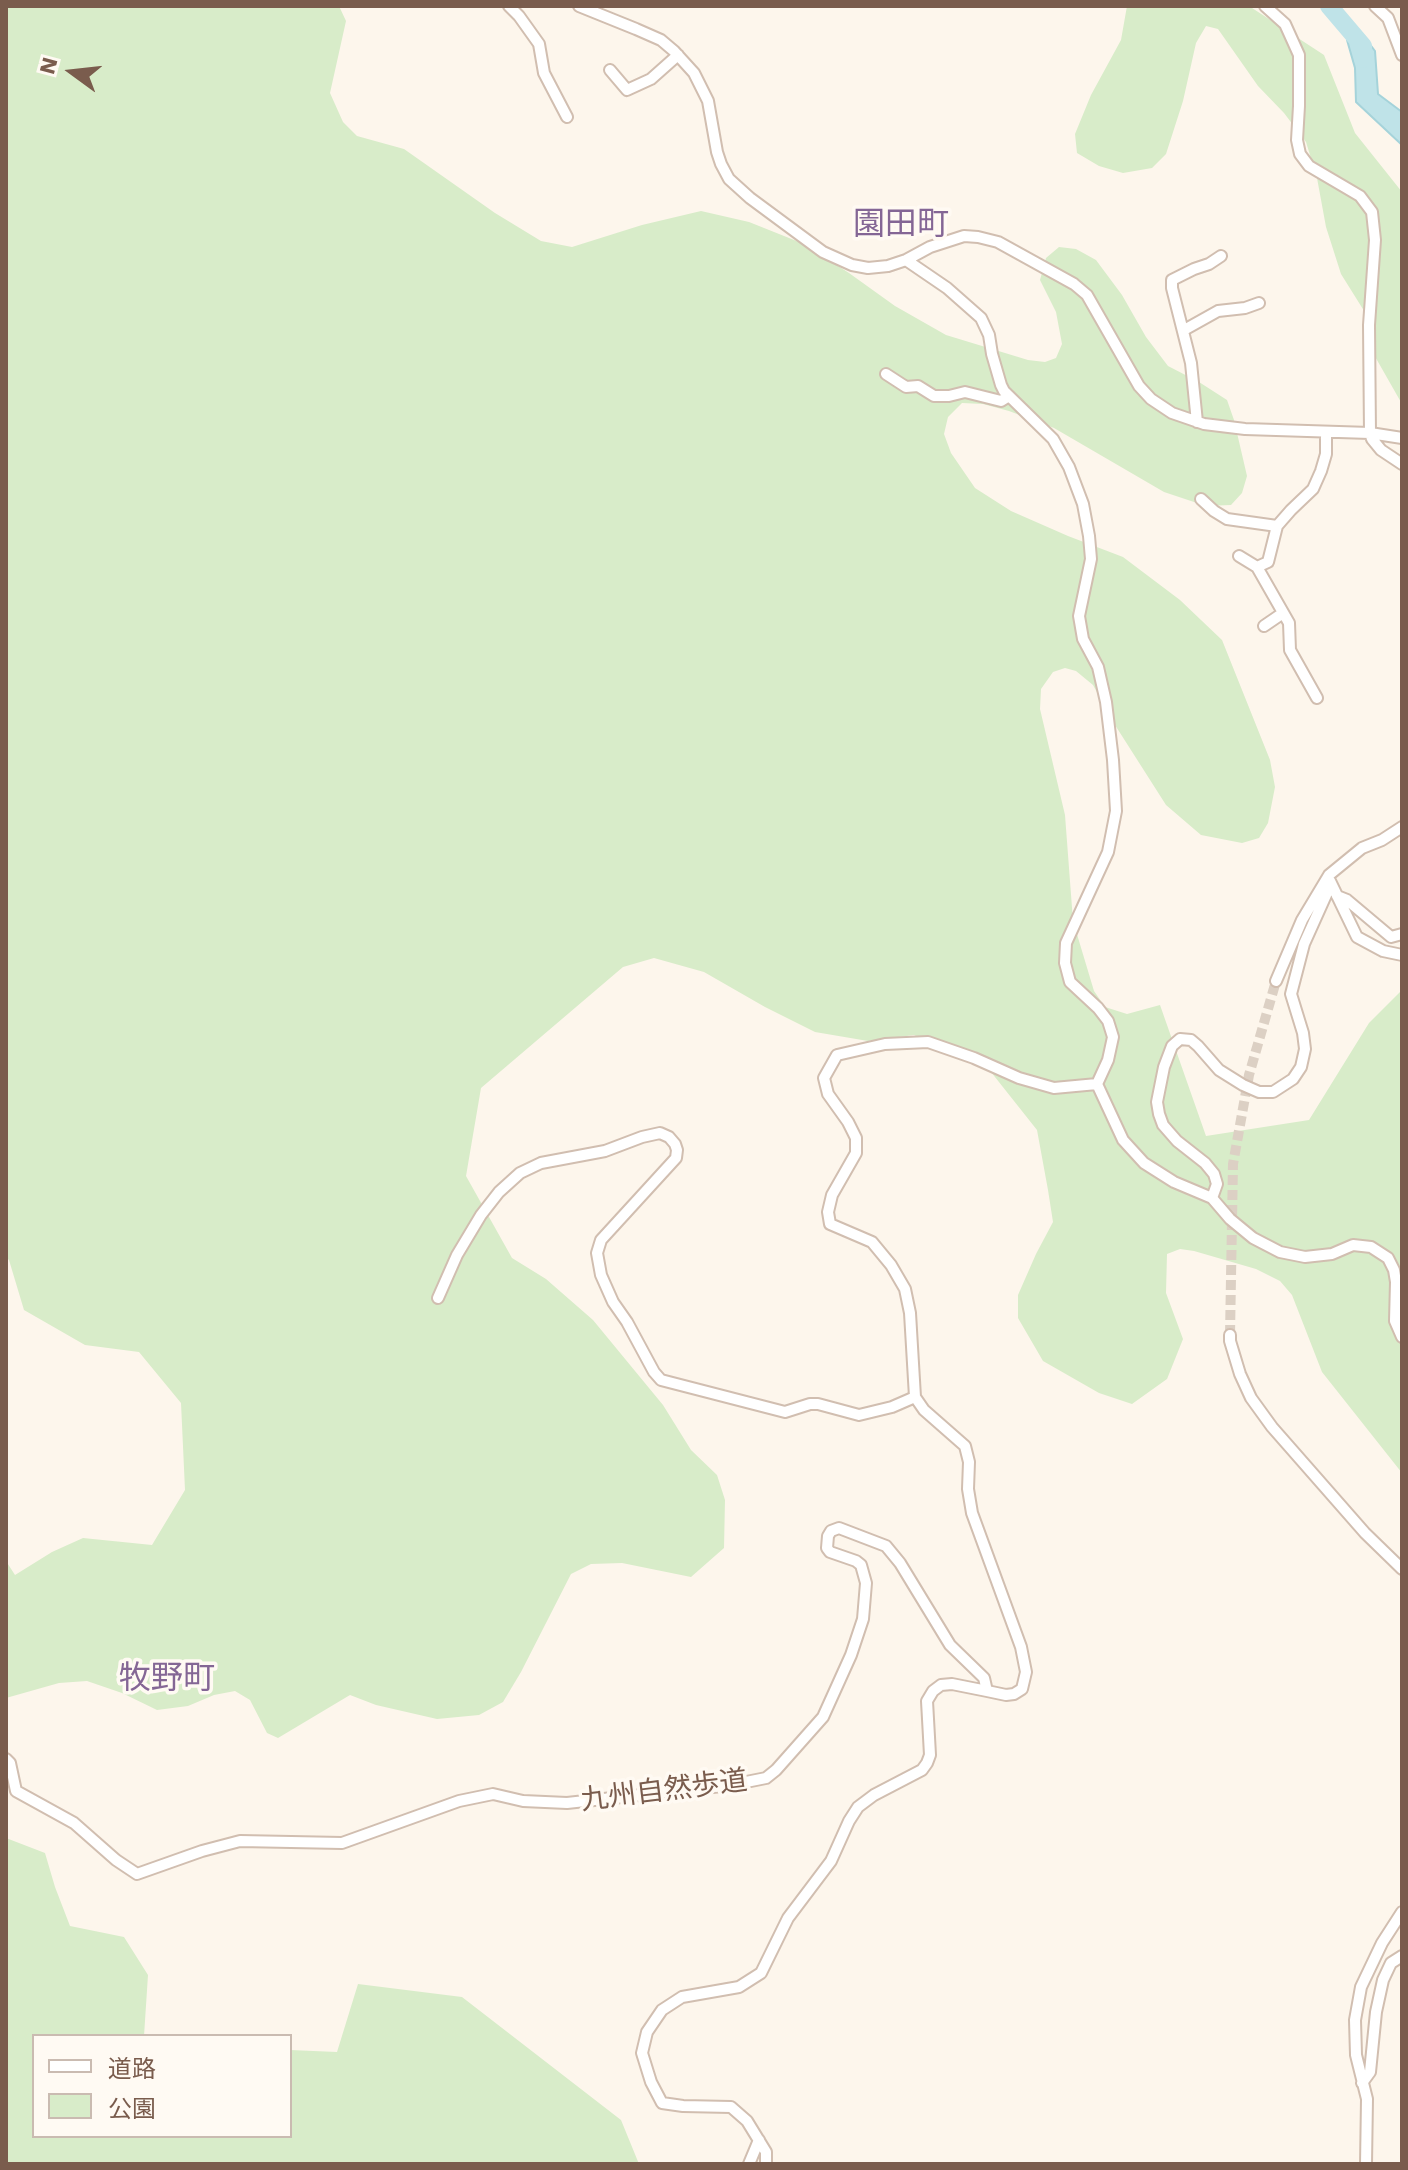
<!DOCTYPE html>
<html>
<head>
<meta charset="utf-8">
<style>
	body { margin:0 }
	#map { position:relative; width:1408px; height:2170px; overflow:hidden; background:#fdf6ec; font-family:"Work Sans","Noto Sans JP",sans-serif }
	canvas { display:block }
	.frame { position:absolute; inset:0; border:8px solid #7a5c4d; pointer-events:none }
	.legend { position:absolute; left:32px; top:2034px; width:260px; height:104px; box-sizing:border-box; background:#fffaf3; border:2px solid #cabbb1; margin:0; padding:10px 14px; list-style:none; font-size:24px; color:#7a5c4d }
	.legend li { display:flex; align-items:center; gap:16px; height:40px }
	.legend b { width:40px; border:2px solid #cabbb1 }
	.north { position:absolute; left:32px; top:32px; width:80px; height:80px; -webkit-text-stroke:6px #fffaf3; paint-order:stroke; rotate:285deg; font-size:22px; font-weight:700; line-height:32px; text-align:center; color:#7a5c4d }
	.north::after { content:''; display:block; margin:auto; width:28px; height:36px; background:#7a5c4d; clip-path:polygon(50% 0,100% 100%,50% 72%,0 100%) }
</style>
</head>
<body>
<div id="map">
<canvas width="1408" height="2170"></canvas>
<div class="frame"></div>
<ul class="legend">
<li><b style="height:10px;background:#fff"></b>道路</li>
<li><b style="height:22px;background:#d8ecc9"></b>公園</li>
</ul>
<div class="north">N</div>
</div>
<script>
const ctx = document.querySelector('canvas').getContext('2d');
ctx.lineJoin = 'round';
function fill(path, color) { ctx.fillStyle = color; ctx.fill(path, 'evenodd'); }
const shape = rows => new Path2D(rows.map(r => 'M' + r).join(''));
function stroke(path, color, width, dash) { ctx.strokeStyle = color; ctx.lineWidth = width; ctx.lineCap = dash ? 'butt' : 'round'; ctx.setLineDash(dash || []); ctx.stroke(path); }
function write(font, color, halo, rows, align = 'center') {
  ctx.font = font + ' "Work Sans","Noto Sans JP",sans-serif'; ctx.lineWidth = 7; ctx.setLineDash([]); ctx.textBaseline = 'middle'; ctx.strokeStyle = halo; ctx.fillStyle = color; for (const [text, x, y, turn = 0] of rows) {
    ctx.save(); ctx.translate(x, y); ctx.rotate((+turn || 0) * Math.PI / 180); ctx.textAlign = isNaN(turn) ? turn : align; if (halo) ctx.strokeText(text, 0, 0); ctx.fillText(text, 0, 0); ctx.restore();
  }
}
const green = shape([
	[6,6,339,6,346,21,330,93,343,122,357,136,404,149,495,213,541,241,572,247,642,225,701,211,749,222,804,244,849,273,895,306,946,335,1028,360,1045,362,1056,358,1062,344,1056,312,1040,280,1046,258,1059,247,1076,249,1096,260,1122,295,1146,337,1168,366,1199,382,1227,400,1234,420,1247,476,1242,493,1231,505,1206,506,1164,492,1054,428,1009,411,983,404,962,403,948,417,944,434,951,453,975,488,1011,511,1068,536,1123,557,1180,600,1222,640,1270,760,1275,787,1268,823,1259,838,1242,843,1201,835,1166,805,1115,725,1093,685,1076,671,1065,668,1053,672,1041,689,1040,709,1065,815,1073,921,1094,991,1105,1007,1127,1014,1160,1005,1206,1136,1309,1120,1369,1023,1402,990,1402,1473,1322,1372,1292,1295,1280,1281,1256,1269,1194,1251,1180,1249,1167,1254,1166,1293,1183,1339,1167,1379,1132,1404,1099,1393,1043,1361,1018,1318,1018,1295,1036,1254,1053,1222,1048,1190,1037,1130,991,1072,914,1035,868,1041,815,1032,765,1007,704,972,654,958,623,967,481,1088,466,1176,512,1258,546,1279,593,1320,663,1405,691,1450,717,1475,725,1500,724,1548,691,1577,622,1563,591,1564,571,1574,521,1672,503,1702,479,1715,437,1719,376,1705,350,1695,278,1738,267,1733,250,1700,235,1691,214,1695,188,1706,157,1710,122,1693,87,1681,59,1683,6,1698,6,1561,15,1575,52,1552,83,1538,152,1545,185,1490,181,1403,139,1352,85,1345,24,1310,9,1260,6,1257],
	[1127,6,1249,6,1324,55,1355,133,1402,192,1402,404,1373,353,1366,314,1341,274,1326,227,1317,178,1306,142,1284,113,1258,86,1218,29,1206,26,1196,43,1183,101,1166,154,1152,168,1123,173,1099,166,1077,153,1075,134,1091,95,1121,40],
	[6,1838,45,1853,55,1887,70,1926,124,1937,148,1975,144,2036,34,2036,34,2136,290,2136,290,2050,337,2052,358,1984,462,1997,621,2120,639,2164,6,2164]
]);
const water = shape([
	[1363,35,1375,51,1378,94,1402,112,1402,145,1356,102,1355,68,1347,40,1363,35]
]);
const river = shape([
	[1329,6,1363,46,1363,59]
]);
const minorTunnel = shape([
	[1230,1335,1233,1164,1249,1075,1276,981]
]);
const minor = shape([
	[509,6,519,16,539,44,544,73,567,117],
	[579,6,636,29,661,40,674,51,694,73,708,101,717,152,721,164,729,179,750,198,823,252,852,265,868,268,888,266,906,260,930,247,964,236,978,237,998,242,1074,284,1087,295,1139,386,1151,399,1172,413,1204,424,1245,429,1370,433,1402,438],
	[1265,6,1285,24,1299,55,1299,106,1297,140,1300,154,1309,166,1360,196,1372,212,1375,240,1369,325,1370,433,1372,439,1381,450,1402,464],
	[1375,6,1388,18,1402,55],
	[610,70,627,90,651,79,678,55],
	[906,260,947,288,981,318,989,335,992,354,1001,385,1004,391,1053,439,1069,467,1083,504,1089,536,1091,559,1079,616,1083,639,1098,667,1106,702,1113,760,1116,811,1108,852,1066,943,1065,963,1070,982,1098,1008,1108,1021,1113,1037,1108,1060,1097,1084],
	[1184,330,1218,311,1245,308,1259,303],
	[886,374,906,387,918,386,934,396,949,396,965,392,1001,401,1009,396],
	[1197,422,1191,363,1172,288,1172,280,1194,269,1209,264,1221,256],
	[1201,499,1214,511,1227,519,1277,526,1291,510,1313,489,1321,471,1326,454,1326,432],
	[1239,556,1257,567,1268,562,1277,526],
	[1257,567,1289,623,1290,650,1317,698],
	[1264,626,1283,613],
	[1330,881,1357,937,1383,951,1402,955],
	[1337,896,1347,900,1391,937,1402,934],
	[1276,981,1302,920,1329,875,1362,848,1382,840,1402,827],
	[1097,1084,1123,1140,1144,1163,1174,1182,1212,1198,1217,1184,1214,1174,1205,1163,1177,1141,1163,1125,1159,1114,1157,1102,1164,1067,1172,1046,1180,1039,1191,1040,1198,1046,1219,1070,1243,1085,1259,1092,1273,1092,1293,1079,1301,1067,1305,1049,1303,1033,1291,994,1304,944,1331,884],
	[1212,1198,1230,1219,1253,1238,1280,1252,1305,1257,1332,1254,1353,1245,1371,1247,1388,1258,1394,1270,1396,1282,1395,1321,1402,1337],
	[438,1298,457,1255,481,1215,499,1192,520,1173,541,1163,605,1151,642,1137,660,1133,669,1137,675,1144,677,1150,676,1158,601,1240,597,1253,601,1275,613,1302,627,1322,654,1372,661,1380,785,1412,810,1404,818,1404,859,1415,892,1407,915,1397],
	[1230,1335,1230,1341,1240,1374,1251,1398,1272,1427,1365,1533,1402,1569],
	[6,1759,10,1763,16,1791,74,1823,116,1860,137,1874,202,1851,240,1841,342,1843,459,1801,493,1794,523,1801,567,1803,731,1785,766,1778,776,1770,823,1717,851,1655,863,1619,866,1583,861,1565,856,1561,830,1552,827,1548,828,1536,831,1531,839,1528,886,1546,900,1563,950,1645,984,1678,987,1691,1006,1695,1014,1694,1022,1689,1026,1672,1021,1647,972,1513,968,1489,969,1462,965,1446,924,1410,915,1397,910,1313,905,1289,891,1265,872,1242,830,1224,828,1212,832,1195,856,1153,856,1138,848,1122,828,1094,824,1078,837,1055,885,1044,928,1042,974,1058,1019,1078,1054,1088,1097,1084],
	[1362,2083,1370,2072,1376,2012,1383,1980,1391,1963,1402,1956],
	[749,2164,759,2140],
	[766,2164,766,2152,747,2121,731,2107,683,2106,662,2103,651,2082,642,2053,647,2032,662,2010,682,1997,739,1987,761,1973,788,1918,831,1861,849,1821,858,1807,874,1795,922,1770,927,1763,930,1755,927,1701,933,1691,941,1685,952,1684,987,1691],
	[1366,2164,1367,2099,1356,2055,1355,2020,1361,1987,1382,1943,1402,1912]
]);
const streetNames = [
	["九州自然歩道",664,1791,-7]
];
const quarterNames = [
	["園田町",901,225],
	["牧野町",167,1679]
];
fill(green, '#d8ecc9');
fill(water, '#bfe3e8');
stroke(water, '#a5d3da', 2);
stroke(river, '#bfe3e8', 18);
stroke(minorTunnel, '#dcd0c4', 10, [10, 5]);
stroke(minor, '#d1beb0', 14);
stroke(minor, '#fff', 10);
write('28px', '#7a5c4d', '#fffaf3', streetNames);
write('32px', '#846695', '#fffaf3', quarterNames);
</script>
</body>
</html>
